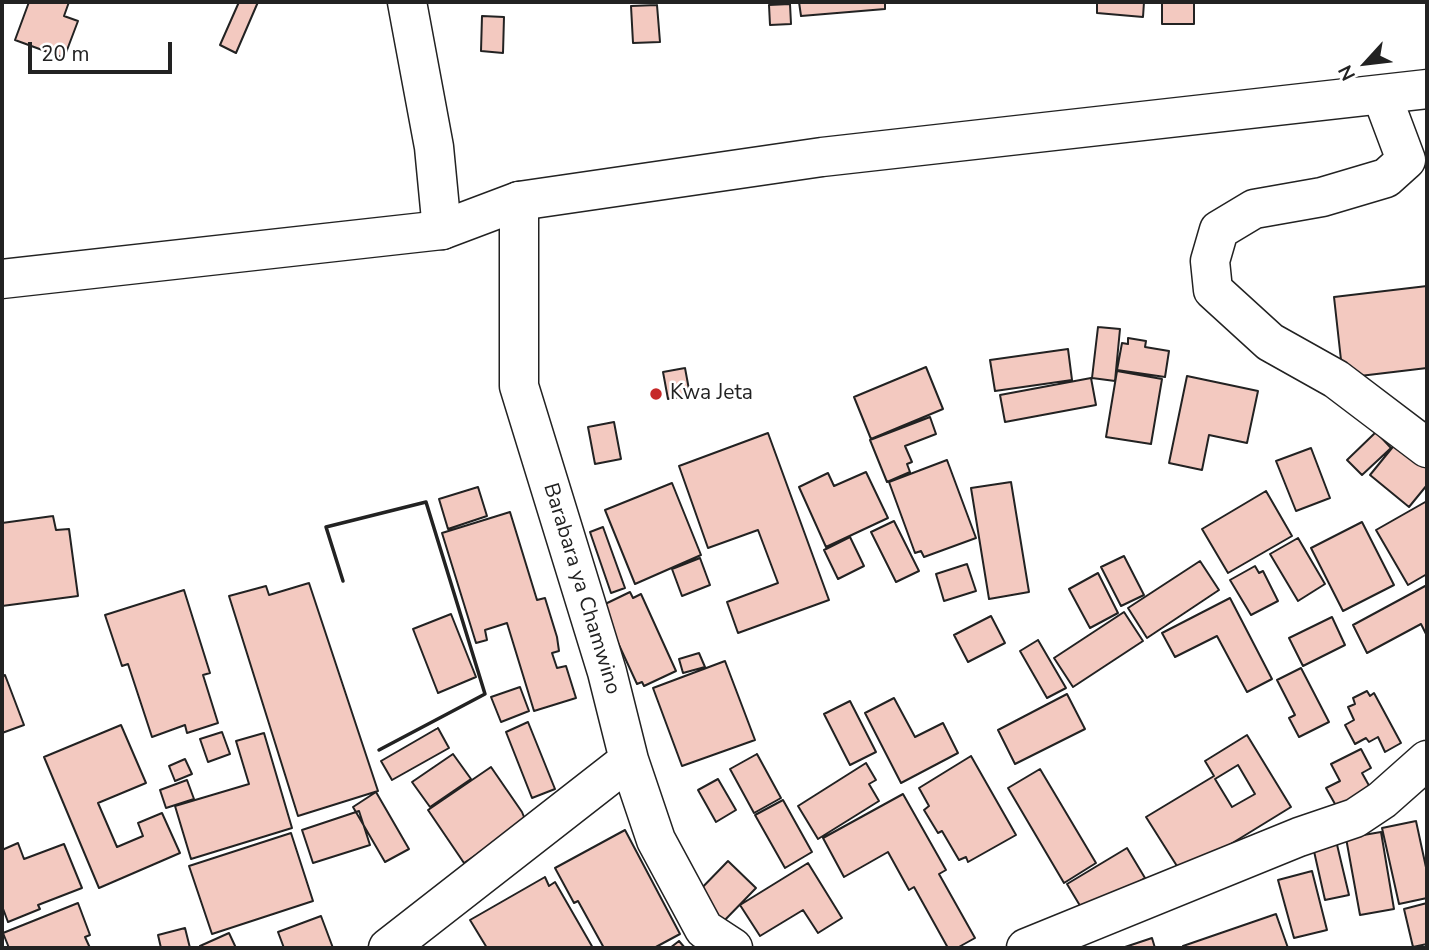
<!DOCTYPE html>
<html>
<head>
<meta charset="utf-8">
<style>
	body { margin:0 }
	#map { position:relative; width:1429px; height:950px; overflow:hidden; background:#fff; font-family:"Nunito Sans",sans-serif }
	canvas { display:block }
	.frame { position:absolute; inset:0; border:4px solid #222; pointer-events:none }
	.north { position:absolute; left:1331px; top:28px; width:70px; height:70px; -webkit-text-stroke:5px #fff; paint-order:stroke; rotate:243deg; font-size:19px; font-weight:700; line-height:28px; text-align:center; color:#222 }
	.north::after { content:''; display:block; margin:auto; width:24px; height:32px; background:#222; clip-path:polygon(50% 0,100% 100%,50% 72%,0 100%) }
	.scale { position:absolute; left:28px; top:42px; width:144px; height:32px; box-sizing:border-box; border:4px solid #222; border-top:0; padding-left:9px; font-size:21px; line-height:24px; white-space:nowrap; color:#222; -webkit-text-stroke:5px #fff; paint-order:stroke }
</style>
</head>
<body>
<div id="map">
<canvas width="1429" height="950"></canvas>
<div class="frame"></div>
<div class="north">N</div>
<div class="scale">20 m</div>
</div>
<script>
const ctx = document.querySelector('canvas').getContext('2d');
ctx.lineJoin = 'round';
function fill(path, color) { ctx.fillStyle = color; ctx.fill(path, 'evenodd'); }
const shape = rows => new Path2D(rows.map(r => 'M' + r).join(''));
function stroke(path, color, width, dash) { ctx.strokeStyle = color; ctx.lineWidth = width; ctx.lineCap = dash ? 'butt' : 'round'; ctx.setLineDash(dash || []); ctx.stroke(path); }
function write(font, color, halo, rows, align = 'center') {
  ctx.font = font + ' "Nunito Sans",sans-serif'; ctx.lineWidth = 5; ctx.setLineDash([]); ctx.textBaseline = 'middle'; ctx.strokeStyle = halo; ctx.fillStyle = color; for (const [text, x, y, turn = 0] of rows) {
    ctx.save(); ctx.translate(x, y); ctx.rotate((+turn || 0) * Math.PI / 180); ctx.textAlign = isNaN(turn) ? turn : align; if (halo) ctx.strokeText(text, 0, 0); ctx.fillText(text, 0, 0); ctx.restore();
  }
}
const building = shape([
	[29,2,69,2,64,16,78,21,64,58,15,40,29,2],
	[239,2,258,2,236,53,220,45,239,2],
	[799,2,885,2,885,9,801,16,799,2],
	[1097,2,1144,2,1143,17,1097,13,1097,2],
	[1162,2,1194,2,1194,24,1162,24,1162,2],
	[790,4,791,24,770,25,769,5,790,4],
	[657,5,660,42,633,43,631,6,657,5],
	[482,16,504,17,503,53,481,51,482,16],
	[1427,286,1427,368,1343,378,1334,297,1427,286],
	[1098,327,1120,329,1115,381,1092,378,1098,327],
	[1128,338,1146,341,1145,347,1169,351,1165,377,1117,370,1122,343,1128,344,1128,338],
	[1068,349,1072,380,995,391,990,360,1068,349],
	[926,367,943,409,871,439,854,397,926,367],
	[685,368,690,395,668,399,663,372,685,368],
	[1117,371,1162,379,1151,444,1106,437,1117,371],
	[1187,376,1258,391,1247,443,1209,435,1202,470,1169,463,1187,376],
	[1091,378,1096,405,1005,422,1000,395,1091,378],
	[930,417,936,434,905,446,912,462,907,464,910,472,887,482,870,440,930,417],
	[614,422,621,459,595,464,588,427,614,422],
	[1376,432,1391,448,1362,475,1347,460,1376,432],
	[768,433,829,600,738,633,727,602,778,583,758,530,708,548,679,466,768,433],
	[1396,443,1427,468,1427,485,1409,507,1370,475,1396,443],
	[1311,448,1330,498,1296,511,1276,461,1311,448],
	[947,460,976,538,924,557,921,551,915,553,889,482,947,460],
	[866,472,888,518,826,547,799,487,828,473,834,486,866,472],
	[1011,482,1029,592,989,599,971,488,1011,482],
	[672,483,701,555,635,584,605,510,672,483],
	[478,487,487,516,448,529,439,499,478,487],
	[1266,491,1292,536,1228,573,1202,529,1266,491],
	[1427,501,1427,574,1408,585,1376,530,1427,501],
	[510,512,537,600,545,598,557,637,559,651,552,653,557,668,566,666,576,698,534,711,507,623,485,630,487,640,476,643,442,533,510,512],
	[53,516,56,530,69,529,78,596,2,606,2,523,53,516],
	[894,521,919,571,896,582,871,532,894,521],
	[1362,522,1394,585,1343,611,1311,548,1362,522],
	[603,527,625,588,611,593,590,532,603,527],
	[850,537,864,566,838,579,824,550,850,537],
	[1298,538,1325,584,1298,601,1270,554,1298,538],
	[1124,556,1144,595,1121,606,1101,567,1124,556],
	[700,558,710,585,682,596,672,569,700,558],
	[1200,561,1219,590,1147,638,1128,608,1200,561],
	[967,564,976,591,944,601,936,574,967,564],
	[1255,566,1259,573,1263,571,1278,601,1251,615,1230,580,1255,566],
	[1098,573,1118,613,1090,628,1069,589,1098,573],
	[309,583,378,791,298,816,229,596,266,586,269,595,309,583],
	[1427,585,1427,636,1421,624,1367,653,1353,625,1427,585],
	[184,590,210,673,203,675,218,723,187,733,185,725,152,737,128,664,122,666,105,615,184,590],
	[630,592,633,598,641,594,676,671,644,686,642,682,637,684,601,606,630,592],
	[1230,598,1272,679,1247,692,1217,636,1175,657,1162,633,1230,598],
	[1124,612,1143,641,1073,687,1054,658,1124,612],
	[451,614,476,677,438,693,413,629,451,614],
	[991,616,1005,643,968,662,954,635,991,616],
	[1332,617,1345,645,1303,666,1289,638,1332,617],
	[1038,640,1066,688,1047,698,1020,651,1038,640],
	[699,653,705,667,683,673,679,659,699,653],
	[725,661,755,740,682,766,653,688,725,661],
	[1301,668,1329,722,1299,737,1289,718,1295,715,1277,680,1301,668],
	[5,675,24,725,2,733,2,676,5,675],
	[520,687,529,711,501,722,491,697,520,687],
	[1367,691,1370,696,1374,693,1401,743,1385,752,1378,737,1369,742,1366,738,1355,744,1345,725,1354,720,1348,707,1355,704,1353,698,1367,691],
	[1067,694,1085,729,1015,764,998,730,1067,694],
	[894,698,915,737,943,723,958,753,901,783,865,713,894,698],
	[850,701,876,752,850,765,824,714,850,701],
	[528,722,555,789,532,798,506,732,528,722],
	[121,725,146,783,98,803,117,847,143,836,138,823,162,813,180,853,99,888,44,757,121,725],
	[438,728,449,748,392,780,381,761,438,728],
	[222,732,230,754,208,762,200,739,222,732],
	[264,733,292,828,191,859,175,806,249,784,236,741,264,733],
	[1247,735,1291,807,1182,874,1146,817,1214,776,1205,761,1247,735],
	[1238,765,1255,794,1232,807,1215,779,1238,765],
	[1361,749,1371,768,1362,773,1376,798,1344,820,1326,788,1340,781,1331,764,1361,749],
	[453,754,471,779,430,807,412,782,453,754],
	[757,754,781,798,754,813,730,769,757,754],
	[971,756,1016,835,968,862,966,857,959,860,942,831,938,833,924,810,929,806,919,788,971,756],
	[185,759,192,774,175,781,169,766,185,759],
	[866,763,876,780,869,784,879,801,818,839,798,806,866,763],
	[491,767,522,812,526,822,464,863,428,810,491,767],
	[1040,769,1096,863,1064,883,1008,788,1040,769],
	[718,779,736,810,716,822,698,790,718,779],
	[187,780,194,799,166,808,160,790,187,780],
	[376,792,409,849,385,862,353,807,376,792],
	[903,794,946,870,939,874,975,938,957,948,948,948,914,887,909,890,888,852,844,877,823,838,903,794],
	[783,800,812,852,785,868,755,815,783,800],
	[359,811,370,845,313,863,302,830,359,811],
	[1416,821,1427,872,1427,898,1399,904,1382,828,1416,821],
	[625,830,680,934,654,948,604,948,578,901,574,903,555,868,625,830],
	[1334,832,1349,895,1325,900,1311,838,1334,832],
	[1381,832,1394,909,1360,915,1346,838,1381,832],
	[291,833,313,901,212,934,189,866,291,833],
	[18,843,24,859,64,844,82,888,38,905,40,909,8,922,2,906,2,850,18,843],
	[1127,848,1145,878,1085,914,1067,884,1127,848],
	[728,861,756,888,721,924,694,896,728,861],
	[808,863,842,918,818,933,803,910,760,936,740,905,808,863],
	[1312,871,1327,930,1294,938,1278,880,1312,871],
	[545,877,549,886,555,882,593,948,487,948,470,920,545,877],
	[78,903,90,935,85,937,90,948,9,948,3,933,78,903],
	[1427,903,1427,944,1413,947,1404,909,1427,903],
	[1276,914,1288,948,1184,948,1183,946,1276,914],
	[321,916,333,948,284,948,278,932,321,916],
	[185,928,190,948,161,948,158,935,185,928],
	[229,933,236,948,201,948,200,946,229,933],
	[1152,938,1155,948,1122,948,1152,938],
	[679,941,685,948,670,948,679,941]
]);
const street = shape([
	[407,2,434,147,442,230],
	[1382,96,1406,160,1386,178,1322,197,1254,209,1219,230,1210,261,1213,290,1270,342,1336,379,1427,448],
	[519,201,519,386,607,672,629,760,656,840,704,929,733,948],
	[388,948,629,760],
	[1026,948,1299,837,1355,818,1382,800,1427,760]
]);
const highway = shape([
	[2,279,442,230,519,201,822,157,1427,89]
]);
const wall = shape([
	[343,581,326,527,426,502,485,694,379,750]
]);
const markers = [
	[656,394,7,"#c62828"]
];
const poiNames = [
	["Kwa Jeta",670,394]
];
const streetNames = [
	["Barabara ya Chamwino",581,589,73]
];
fill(building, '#f3c9c0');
stroke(building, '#222', 2);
stroke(street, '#222', 41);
stroke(highway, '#222', 41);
stroke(street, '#fff', 38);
stroke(highway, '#fff', 38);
stroke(wall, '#222', 3.5);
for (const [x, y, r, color] of markers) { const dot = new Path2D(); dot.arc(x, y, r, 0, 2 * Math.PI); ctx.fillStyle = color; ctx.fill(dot); stroke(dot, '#fff', 2.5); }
write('21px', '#222', '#fff', poiNames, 'left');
write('21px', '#222', '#fff', streetNames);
</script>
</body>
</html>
